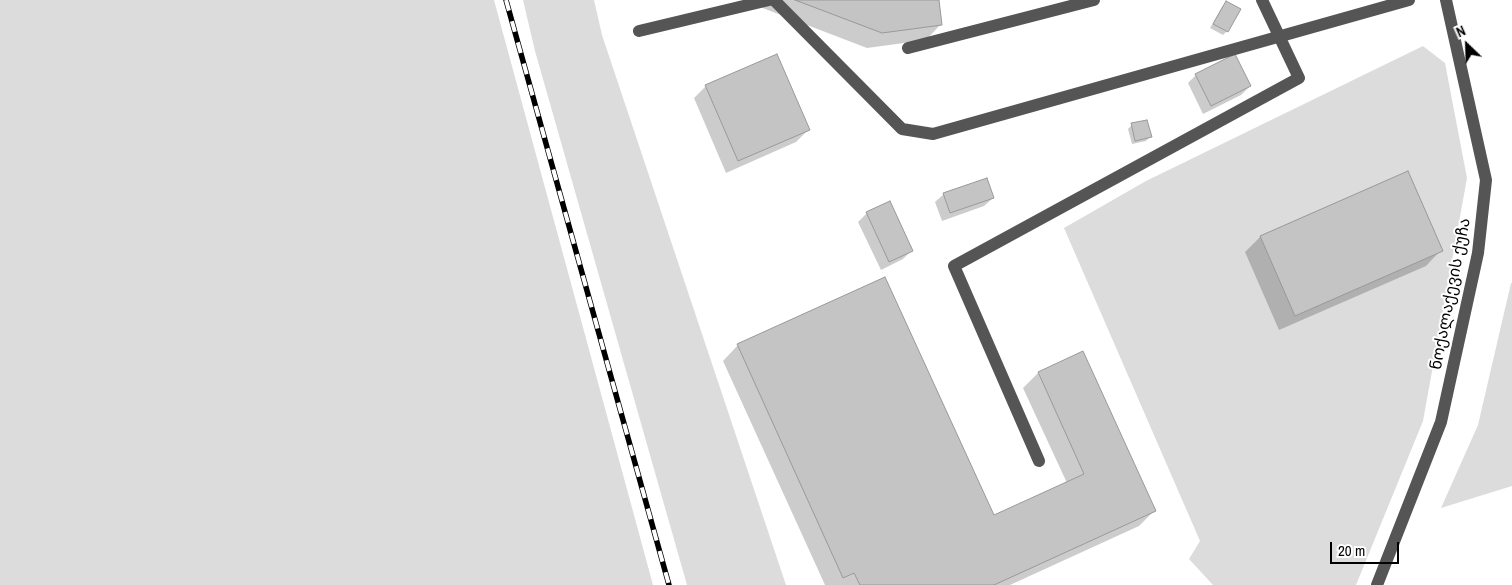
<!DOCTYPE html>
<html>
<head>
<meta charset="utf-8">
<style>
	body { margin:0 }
	#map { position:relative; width:1512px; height:585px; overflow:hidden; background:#fff; font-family:"Archivo Narrow",sans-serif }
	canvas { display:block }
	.north { position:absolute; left:1442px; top:20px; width:50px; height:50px; -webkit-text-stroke:4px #fff; paint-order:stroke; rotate:336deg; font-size:14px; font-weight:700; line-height:20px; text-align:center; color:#000 }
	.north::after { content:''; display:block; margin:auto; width:18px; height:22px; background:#000; clip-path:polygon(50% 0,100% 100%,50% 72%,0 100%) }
	.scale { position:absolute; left:1330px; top:542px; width:69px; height:22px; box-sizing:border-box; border:2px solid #000; border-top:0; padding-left:6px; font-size:15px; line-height:18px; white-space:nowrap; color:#000; -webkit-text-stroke:4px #fff; paint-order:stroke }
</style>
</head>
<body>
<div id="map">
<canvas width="1512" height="585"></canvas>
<div class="north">N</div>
<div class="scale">20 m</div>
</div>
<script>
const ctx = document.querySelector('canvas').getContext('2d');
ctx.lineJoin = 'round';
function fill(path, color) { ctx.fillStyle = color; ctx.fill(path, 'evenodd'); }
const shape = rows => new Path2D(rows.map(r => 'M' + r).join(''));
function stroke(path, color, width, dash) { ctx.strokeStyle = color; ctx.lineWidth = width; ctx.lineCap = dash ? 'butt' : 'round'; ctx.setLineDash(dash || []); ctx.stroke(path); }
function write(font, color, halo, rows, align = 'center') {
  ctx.font = font + ' "Archivo Narrow","Noto Sans Georgian",sans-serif'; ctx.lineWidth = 4; ctx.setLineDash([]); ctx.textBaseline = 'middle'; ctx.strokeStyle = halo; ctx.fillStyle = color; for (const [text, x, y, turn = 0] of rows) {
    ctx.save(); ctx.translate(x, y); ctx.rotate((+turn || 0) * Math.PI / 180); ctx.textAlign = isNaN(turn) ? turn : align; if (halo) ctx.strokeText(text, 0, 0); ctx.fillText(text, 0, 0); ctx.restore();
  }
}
const green = shape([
	[0,0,494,0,653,585,0,585],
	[523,0,594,0,602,35,786,585,687,585,535,51],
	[1423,46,1445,63,1467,178,1423,421,1356,585,1213,585,1189,559,1200,541,1064,228,1146,181],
	[1511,283,1512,283,1512,486,1441,508,1478,425]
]);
const shadow = shape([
	[759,0,938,0,941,24,926,40,867,48,760,7],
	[1226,3,1227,31,1223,35,1210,28,1222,7],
	[1196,75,1250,86,1241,95,1203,114,1188,83],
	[706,86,808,130,796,142,726,173,694,98],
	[1132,125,1150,137,1146,141,1132,144,1128,129],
	[1407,173,1441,250,1426,266,1279,330,1245,252,1260,237],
	[944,194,993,198,984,206,942,221,935,202],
	[889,203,911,251,903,259,881,270,858,222,867,213],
	[738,345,993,517,1067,483,1023,388,1038,373,1154,511,1139,526,1010,585,825,585,723,361]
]);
const building = shape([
	[795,0,939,0,942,25,882,33,795,0],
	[1226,1,1241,9,1228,32,1213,24,1226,1],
	[777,54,810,130,738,161,705,85,777,54],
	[1235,54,1251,86,1211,106,1195,74,1235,54],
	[1147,120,1152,137,1135,141,1131,123,1147,120],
	[1408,171,1443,251,1295,316,1260,236,1408,171],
	[987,178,994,198,950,213,943,193,987,178],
	[890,201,913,251,889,262,866,212,890,201],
	[885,277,994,515,1084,474,1038,372,1083,351,1156,511,994,585,860,585,854,573,843,578,737,344,885,277]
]);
const minor = shape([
	[774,0,902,129,933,134,1409,0],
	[639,31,769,0],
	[908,48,1094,0],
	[1039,461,954,266,1299,78,1262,0],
	[1377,585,1441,422,1478,253,1486,180,1446,0]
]);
const rail = shape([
	[506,0,669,585]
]);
const streetNames = [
	["ნოქალაქევის ქუჩა",1451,294,-79]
];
fill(green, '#dcdcdc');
fill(shadow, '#0003');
fill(building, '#c4c4c4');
stroke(building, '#999', 1);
stroke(minor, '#555', 12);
stroke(rail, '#000', 5.5);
stroke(rail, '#fff', 4, [11]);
write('16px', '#000', '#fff', streetNames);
</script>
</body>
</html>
